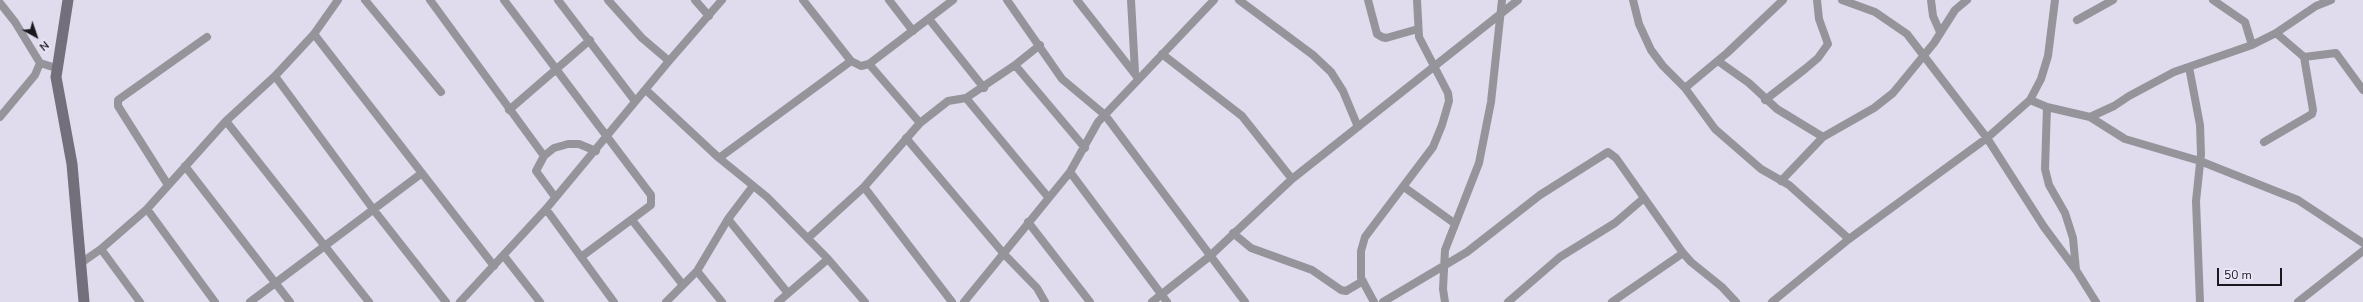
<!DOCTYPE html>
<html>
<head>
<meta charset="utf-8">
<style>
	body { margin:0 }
	#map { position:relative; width:2363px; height:302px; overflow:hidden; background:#e0dbed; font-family:"Nunito Sans",sans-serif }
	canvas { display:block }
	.north { position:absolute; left:16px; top:16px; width:40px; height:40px; -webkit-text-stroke:3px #ede8fa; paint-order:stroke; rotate:140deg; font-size:11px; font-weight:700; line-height:16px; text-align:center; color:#1a181f }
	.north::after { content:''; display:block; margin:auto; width:14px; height:18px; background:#1a181f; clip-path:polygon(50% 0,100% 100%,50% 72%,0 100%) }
	.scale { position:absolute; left:2217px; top:268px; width:65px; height:18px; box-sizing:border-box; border:2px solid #1a181f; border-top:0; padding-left:5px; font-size:12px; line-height:14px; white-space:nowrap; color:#1a181f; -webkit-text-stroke:3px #ede8fa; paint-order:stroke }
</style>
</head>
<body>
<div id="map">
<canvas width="2363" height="302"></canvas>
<div class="north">N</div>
<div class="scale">50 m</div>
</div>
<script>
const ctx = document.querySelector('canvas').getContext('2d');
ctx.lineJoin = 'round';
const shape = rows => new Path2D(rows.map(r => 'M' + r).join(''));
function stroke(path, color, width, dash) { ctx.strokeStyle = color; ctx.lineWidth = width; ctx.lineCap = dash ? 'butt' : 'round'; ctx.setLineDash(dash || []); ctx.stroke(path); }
const street = shape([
	[365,0,441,92],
	[430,0,544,156,536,171,555,197],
	[504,0,651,195,651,205,581,257],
	[558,0,635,101],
	[608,0,642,38,669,61],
	[695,0,709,16],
	[803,0,851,61,861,66,869,64,953,0],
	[889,0,913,31],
	[1007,0,1062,79,1105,115,1245,302],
	[1077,0,1138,78],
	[1131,0,1135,72],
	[1239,0,1313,55,1331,72,1343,91,1358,127],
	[1368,0,1377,34,1382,37,1386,38,1418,29],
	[1633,0,1639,24,1651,50,1663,66,1685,88,1715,129,1761,169,1789,185,1849,239],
	[1842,0,1875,12,1907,34,1987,138,2044,227,2076,270,2096,302],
	[1931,0,1933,16,1940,32],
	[2213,0,2245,22,2252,45],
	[0,3,15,22,40,63,56,68],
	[929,19,984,88],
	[2077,20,2113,0],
	[2276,33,2304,57,2336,53,2363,90],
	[314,34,494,266],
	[1162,54,1242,116,1292,179],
	[1718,61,1749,83,1777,109,1823,137],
	[869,64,920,123],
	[1015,65,1040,45],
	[2189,67,2200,125,2201,154,2196,201,2200,302],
	[275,76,373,209,446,302],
	[1685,88,1727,53,1783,0],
	[646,90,719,158,767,197,828,259,865,302],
	[966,98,1048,197],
	[1765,100,1805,69,1818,58,1828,44,1819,19,1817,0],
	[2030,100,2047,107,2090,117,2125,139,2200,161,2298,200,2363,243],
	[2047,107,2045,169,2049,185,2065,213,2073,238,2076,270],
	[509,110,590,40],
	[0,117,35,75,40,63],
	[2090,117,2114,106,2129,96,2174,72,2252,45,2276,33,2316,6,2331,0],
	[226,121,369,302],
	[906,138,1004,254,1037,288,1045,302],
	[2264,142,2312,114,2313,110,2304,57],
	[544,156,554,148,568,144,579,144,596,151],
	[719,158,851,61],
	[185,166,290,302],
	[1070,172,1167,302],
	[1781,181,1823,137,1874,108,1893,93,1934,43,1955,10,1967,0],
	[168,185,118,106,118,100,207,37],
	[864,187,952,302],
	[1404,187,1454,223],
	[147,209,215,302],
	[546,209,614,302],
	[728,219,787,292],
	[632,220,683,285],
	[1028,222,1090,302],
	[1233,233,1251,248,1312,270,1341,290,1346,291,1363,281],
	[808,238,864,187,920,123,948,101,966,98,1015,65,1085,148],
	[101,249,140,302],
	[504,256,540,302],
	[81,263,101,249,147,209,226,121,275,76,314,34,338,0],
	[697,271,722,302],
	[250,302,422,173],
	[460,302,546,209,669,61,722,0],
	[666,302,697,271,728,219,753,186],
	[778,302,828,259],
	[964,302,1070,172,1098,122,1214,0],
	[1152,302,1210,256,1292,179,1518,0],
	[1374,302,1361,278,1361,251,1365,237,1433,147,1442,125,1449,101,1448,93,1419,37,1417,0],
	[1383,302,1467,252,1540,195,1608,152,1616,158,1683,253,1691,262,1722,287,1736,302],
	[1445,302,1443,289,1445,250,1479,163,1491,102,1502,0],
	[1508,302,1560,257,1615,223,1644,198],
	[1612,302,1683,253],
	[1772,302,1849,239,1987,138,2030,100,2041,79,2048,56,2055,0],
	[2298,302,2363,251]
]);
const secondary = shape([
	[68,0,56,77,72,164,84,302]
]);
stroke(street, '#96949b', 8);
stroke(secondary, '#73707b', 11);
</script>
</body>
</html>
